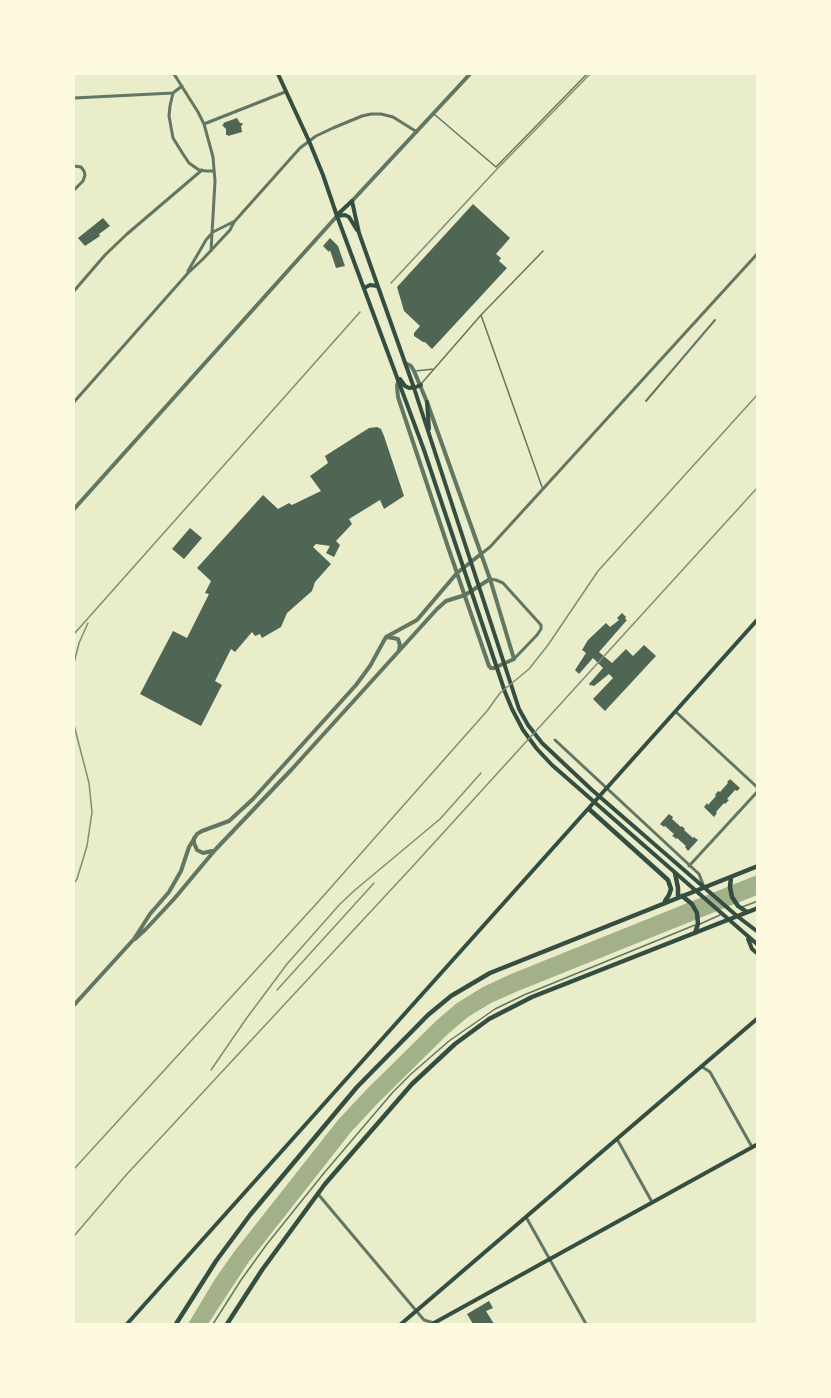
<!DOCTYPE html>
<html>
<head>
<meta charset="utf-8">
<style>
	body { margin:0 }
	#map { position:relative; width:831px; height:1398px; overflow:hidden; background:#e9edc9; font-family:Montserrat,sans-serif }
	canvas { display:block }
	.frame { position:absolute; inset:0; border:75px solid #fefae0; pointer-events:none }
</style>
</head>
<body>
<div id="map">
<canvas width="831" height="1398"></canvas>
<div class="frame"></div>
</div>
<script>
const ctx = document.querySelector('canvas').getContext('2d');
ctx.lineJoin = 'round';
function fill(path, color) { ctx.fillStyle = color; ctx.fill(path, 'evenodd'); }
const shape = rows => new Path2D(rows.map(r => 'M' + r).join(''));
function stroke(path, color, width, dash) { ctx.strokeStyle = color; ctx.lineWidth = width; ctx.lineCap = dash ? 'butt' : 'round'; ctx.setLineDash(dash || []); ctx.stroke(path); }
const water = shape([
	[757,875,757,895,518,991,491,1003,468,1017,449,1033,379,1102,351,1132,248,1263,208,1324,188,1324,215,1279,234,1252,338,1120,366,1090,437,1020,457,1003,483,987,511,974]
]);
const building = shape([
	[237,118,240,123,242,123,243,124,241,126,242,132,228,136,228,135,226,135,226,129,222,125,224,124,223,123],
	[473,204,510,238,496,254,501,258,499,261,507,268,432,349,425,342,423,342,414,336,414,333,420,326,404,311,397,287],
	[103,218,110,226,99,234,100,236,85,246,78,238],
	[330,238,338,246,345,266,336,268,330,250,329,252,323,246],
	[377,427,381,429,384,436,404,496,384,509,380,500,349,519,352,524,336,541,340,545,334,557,326,553,330,546,316,544,313,547,331,564,315,582,312,591,287,613,281,627,262,638,260,634,255,636,252,632,235,652,231,649,215,681,222,685,201,726,140,694,173,631,187,638,209,594,205,593,211,581,197,568,263,495,278,509,289,503,292,505,321,491,310,476,328,463,325,456,369,428],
	[190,528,202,538,184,559,172,549],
	[622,613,626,617,625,619,627,620,599,652,612,663,626,649,633,656,644,645,656,656,605,711,593,699,613,678,609,674,594,686,591,685,591,686,589,684,603,668,593,658,579,674,575,670,586,653,582,650,588,640,606,623,610,627,619,620,617,618],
	[730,779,740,788,737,791,735,790,727,799,729,800,725,804,724,803,716,812,717,813,714,817,704,807,707,803,708,805,716,796,715,795,718,791,720,792,728,783,727,782],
	[669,814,673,817,672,819,681,827,682,826,685,829,684,830,693,838,694,837,698,840,688,851,685,847,686,846,677,838,676,839,674,837,672,836,674,834,665,826,664,827,660,824],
	[489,1301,493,1308,486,1311,494,1324,473,1324,467,1314]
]);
const service = shape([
	[434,114,496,167,587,74],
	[481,315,542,487],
	[415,371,434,369],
	[421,384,481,315,543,251],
	[742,907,758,901],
	[700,924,720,915],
	[213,1324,241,1280,267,1244,324,1173,393,1092,411,1074,449,1041,495,1009,524,995,695,925]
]);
const pedestrian = shape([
	[646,401,715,320]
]);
const minor = shape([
	[174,74,198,112,204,124,213,157,215,181,211,251],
	[182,86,173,93,170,106,169,116,173,138,183,154,189,163,199,170,206,171,214,171],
	[74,98,173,93],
	[204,124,285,92],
	[74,166,81,167,84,171,85,175,83,181,74,190],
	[188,271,206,240,213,232,233,222],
	[74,291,105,255,127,234,202,170],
	[74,402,188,273,203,259,230,230,234,222,300,148,316,136,333,128,362,116,371,114,381,114,393,117,417,132],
	[481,554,490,547,758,253],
	[490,579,496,580,503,583,541,625,541,629,537,635,514,659],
	[676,712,758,788],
	[555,740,699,874,704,887],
	[689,866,758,791],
	[701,1066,710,1072,752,1147],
	[617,1139,652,1202],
	[318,1194,424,1320,434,1323],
	[526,1217,586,1324]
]);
const tertiary = shape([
	[352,201,470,74],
	[398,382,397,386,398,397,448,547,489,666,491,668,494,668,514,659,490,579,427,402,414,371,411,366,405,363],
	[74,509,337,216],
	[386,637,393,638,398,639,400,645,399,650],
	[194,838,194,843,197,850,203,853,212,851],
	[135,939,146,929,174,899,215,850,292,769,437,609,446,601,465,595,490,579],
	[74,1005,134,939,150,914,169,892,181,871,189,847,197,834,202,831,229,821,253,799,356,685,370,666,386,637,417,620,457,573,481,554]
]);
const secondary = shape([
	[278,74,309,141,323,175,337,216,424,450,505,692,512,709,523,730,537,749,552,765,758,945],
	[352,201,359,233,414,388,519,709,528,725,542,743,592,790,737,916,758,932],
	[337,215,352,201],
	[337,216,345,215,349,217,357,230],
	[364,288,370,285,377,286],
	[400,379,405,386,409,388,416,387,421,385],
	[427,402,429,429],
	[748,939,752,949,758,954],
	[127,1324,758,619],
	[401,1324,758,1018],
	[433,1324,434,1323,758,1144]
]);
const trunk = shape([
	[589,809,668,880,671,889,669,895,665,901],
	[675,873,678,888,678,897],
	[731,877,730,887,732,897,738,906,747,912],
	[682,896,692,904,697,913,698,924,695,933],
	[176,1324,216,1261,250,1215,357,1087,428,1015,451,996,490,973,758,866],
	[227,1324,262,1270,325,1184,412,1084,455,1044,489,1019,532,997,758,908]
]);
const rail = shape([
	[391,283,497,169,590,74],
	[74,634,360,312],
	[74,663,79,643,88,623],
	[74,725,89,783,92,812,87,846,77,879,74,883],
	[277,990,374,883],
	[211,1070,246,1019,287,964,340,904,355,890,440,819,481,773],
	[74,1169,318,902,487,711,500,693,529,669,548,645,598,571,758,394],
	[74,1236,127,1174,413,866,758,487]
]);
fill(water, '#a3b18a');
fill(building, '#4f6655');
stroke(service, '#617663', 1.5);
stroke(pedestrian, '#617663', 2);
stroke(minor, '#617663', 3);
stroke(tertiary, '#617663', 4);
stroke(secondary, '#344e41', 4);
stroke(trunk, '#344e41', 4.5);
stroke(rail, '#7c8e77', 1.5);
</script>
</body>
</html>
